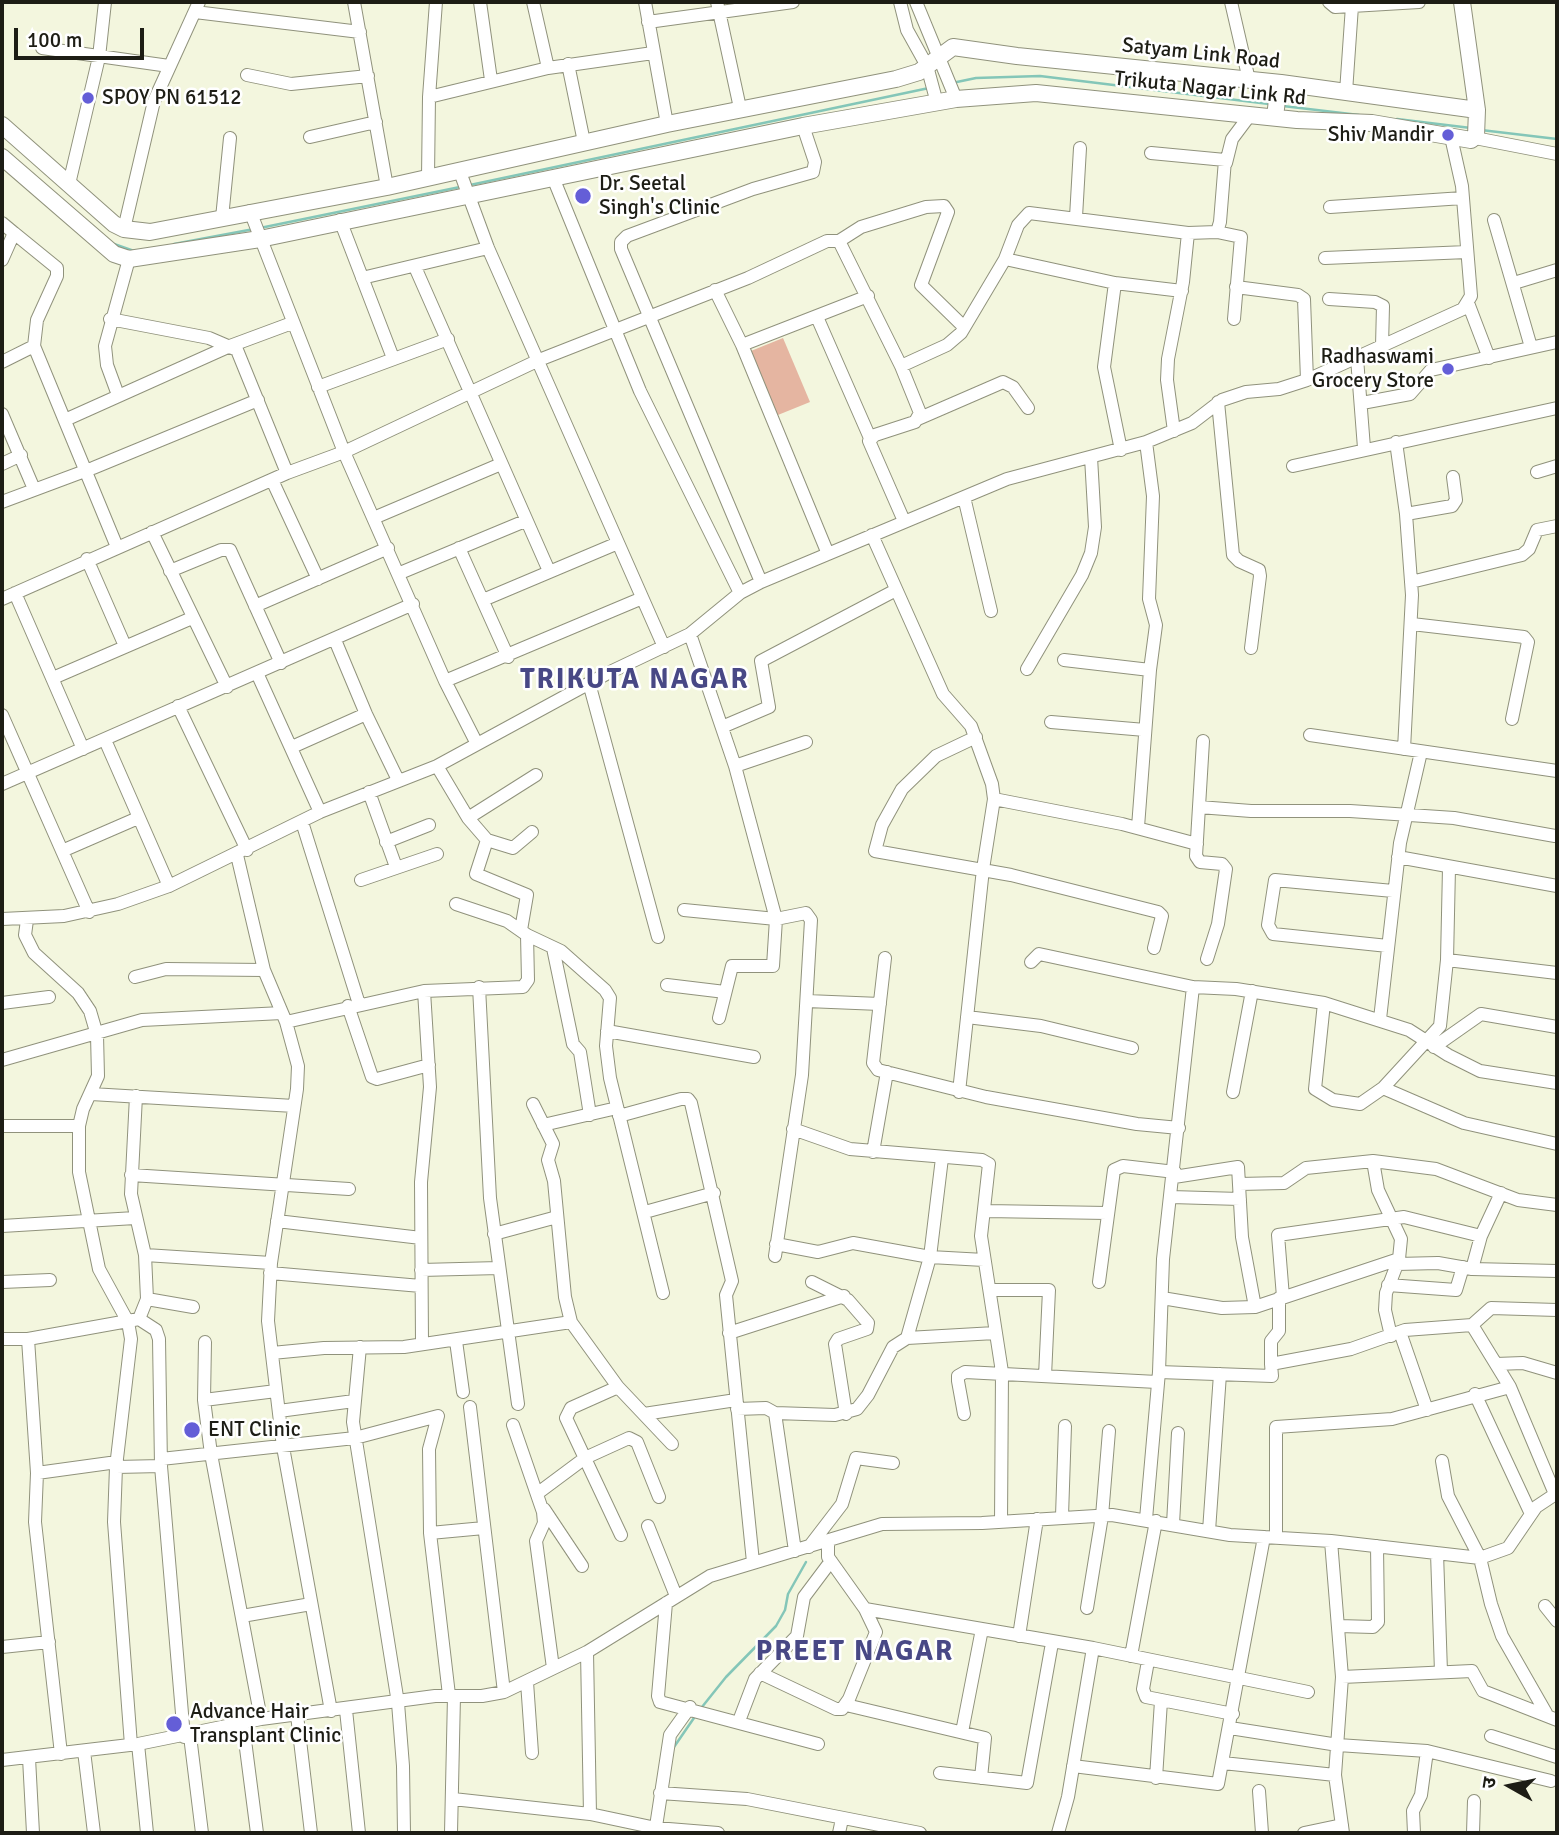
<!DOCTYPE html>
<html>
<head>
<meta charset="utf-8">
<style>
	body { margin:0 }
	#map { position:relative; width:1559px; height:1835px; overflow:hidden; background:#f3f6de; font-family:Signika,"Noto Sans Devanagari",sans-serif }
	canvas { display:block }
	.frame { position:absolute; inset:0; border:4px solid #1d1d15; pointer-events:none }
	.north { position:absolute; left:1475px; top:1751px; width:70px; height:70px; -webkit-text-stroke:5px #fff; paint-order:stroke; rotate:279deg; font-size:19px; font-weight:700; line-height:28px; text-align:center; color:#1d1d15 }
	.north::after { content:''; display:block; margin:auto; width:24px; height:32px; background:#1d1d15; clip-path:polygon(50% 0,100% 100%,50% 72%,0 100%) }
	.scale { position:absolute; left:14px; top:28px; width:130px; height:32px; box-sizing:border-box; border:4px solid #1d1d15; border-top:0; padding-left:9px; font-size:21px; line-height:24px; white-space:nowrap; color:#1d1d15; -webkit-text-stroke:5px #fff; paint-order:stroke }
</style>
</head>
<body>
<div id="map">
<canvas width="1559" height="1835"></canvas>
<div class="frame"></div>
<div class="north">उ</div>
<div class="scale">100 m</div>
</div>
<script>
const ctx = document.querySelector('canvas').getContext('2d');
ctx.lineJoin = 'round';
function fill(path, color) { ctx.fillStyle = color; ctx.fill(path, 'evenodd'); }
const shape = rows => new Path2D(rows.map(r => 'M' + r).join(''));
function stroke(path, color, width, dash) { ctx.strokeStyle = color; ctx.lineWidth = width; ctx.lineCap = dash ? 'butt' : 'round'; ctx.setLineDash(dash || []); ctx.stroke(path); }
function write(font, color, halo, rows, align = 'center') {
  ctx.font = font + ' Signika,sans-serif'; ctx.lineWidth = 5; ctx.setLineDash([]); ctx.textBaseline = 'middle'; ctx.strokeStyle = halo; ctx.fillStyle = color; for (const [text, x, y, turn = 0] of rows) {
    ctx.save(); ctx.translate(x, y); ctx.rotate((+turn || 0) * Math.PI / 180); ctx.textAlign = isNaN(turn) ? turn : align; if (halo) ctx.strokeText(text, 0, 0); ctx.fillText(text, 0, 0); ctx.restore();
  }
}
const green = shape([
	[783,338,810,402,773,417,746,353]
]);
const stream = shape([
	[952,83,976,78,1040,76,1269,104],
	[1283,106,1359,115],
	[1397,119,1471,128],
	[1481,130,1557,139],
	[470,185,929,88],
	[260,228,460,187],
	[114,244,134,251],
	[174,244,254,229],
	[702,1707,726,1677,776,1626,785,1610,788,1594,806,1562],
	[674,1747,696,1715]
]);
const minor = shape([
	[354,2,387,187],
	[480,2,491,80],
	[533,2,548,68],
	[645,2,667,124],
	[717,2,740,108],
	[900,2,907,30,927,66,937,103],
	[916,2,956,99],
	[1231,2,1249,80],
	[1329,2,1335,7,1419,2],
	[195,12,360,32],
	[648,22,793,2],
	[42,48,169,66],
	[568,64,584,142],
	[247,75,291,84,368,76],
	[1346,92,1352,6],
	[429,97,548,68,653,53],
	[310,137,376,122],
	[1475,138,1557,154],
	[1151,153,1225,160,1220,222,1217,232],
	[1226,163,1232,139,1250,115],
	[460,172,488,248,664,647],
	[428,177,429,97,436,2],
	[554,180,640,391,740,593],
	[69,184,99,57,105,2],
	[1330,207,1463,198],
	[250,211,344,452,445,681,477,744],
	[1076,217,1080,148],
	[222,218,230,138],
	[340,220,393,358],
	[1494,220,1531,347],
	[2,223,14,233,2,260],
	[124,229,154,101,199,2],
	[14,233,57,268,57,276,37,320,34,346,117,547],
	[839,241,901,366,920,413,915,422,875,435,869,441,904,521],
	[1325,258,1467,252],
	[1005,259,1115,283,1182,291],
	[415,267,549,571],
	[362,278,488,248],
	[1115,283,1104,367,1121,450],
	[1514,283,1557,270],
	[1236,287,1298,295,1304,299,1307,380],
	[715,290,742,345,828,554],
	[1329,299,1375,302,1383,306,1382,346],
	[1468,303,1489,358],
	[817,317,870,438],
	[110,319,209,338,237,350,287,473],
	[742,345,868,296],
	[1357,358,1364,448],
	[2,362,34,346],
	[901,366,947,345,961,333,1005,259,1018,225,1029,213,1188,233,1217,232,1241,237,1234,319],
	[318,387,448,339],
	[118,395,107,365,105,346,129,259],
	[1218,402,1233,555,1239,561,1259,570,1260,576,1251,648],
	[1362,403,1410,394,1431,370,1557,342],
	[2,414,34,489],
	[920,418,1003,382,1013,387,1028,408],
	[65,420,230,346,292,323],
	[1174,431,1167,380,1168,359,1183,282,1188,233],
	[1396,442,1406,514,1412,595,1404,749],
	[2,464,21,455],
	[1293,466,1557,408],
	[1537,472,1557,466],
	[272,480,318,579],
	[964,497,991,611],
	[2,502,93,468,258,400],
	[1406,514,1452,506,1456,500,1453,477],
	[376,517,501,464],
	[152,532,227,687],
	[872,535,943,694,971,726,992,784,994,799,983,869,959,1092],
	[459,548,508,657],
	[87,559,125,646],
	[170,571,221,550,230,550,281,663],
	[400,573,525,521],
	[761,582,621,249,621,242,627,236,753,189,813,172,815,162,803,126],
	[1411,582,1522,555,1529,549,1537,530,1557,526],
	[15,593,83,749],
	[2,599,287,473,344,452,539,360,748,278,827,241,839,241,861,227,926,207,944,206,948,212,921,285,964,327],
	[483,600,618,543],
	[255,606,388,548],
	[1412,624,1524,637,1528,642,1512,719],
	[690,634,735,766,776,919,773,966,732,966,719,1018],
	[335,640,366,714,398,780],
	[1064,660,1150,670],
	[1027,669,1082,575,1091,553,1095,527,1091,457],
	[257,673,320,812],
	[53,678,192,618],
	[445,681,640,599],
	[589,683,658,937],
	[178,706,247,850],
	[2,715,89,912],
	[1051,722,1145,730],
	[722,727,769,707,761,661,896,590],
	[1310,735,1557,771],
	[976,737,936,756,902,789,882,825,875,851,1011,875,1158,912,1162,916,1154,948],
	[105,740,169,886],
	[1203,741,1196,856,1200,862,1222,864,1226,869,1218,924,1207,959],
	[292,747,366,714],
	[437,766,468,818,487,840,513,848,532,832],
	[735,766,806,742],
	[2,784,413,604],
	[369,792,396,867],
	[994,799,1122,824,1197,844],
	[1199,807,1251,811,1350,811,1454,818,1555,836],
	[468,818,536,775],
	[302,822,359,1004],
	[1138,827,1150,670,1156,625,1149,599,1153,496,1146,442],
	[487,840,476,874,527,895,521,930],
	[386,842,429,825],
	[62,851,138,818],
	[237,855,264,970,286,1022,298,1066,297,1089,271,1263,268,1321,283,1447,331,1711],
	[1398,857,1557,886],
	[361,880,437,854],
	[456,904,507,921,527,935,561,951,605,990,610,998,606,1046,610,1078,663,1293],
	[684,910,776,919,806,913,811,920,802,1075,775,1256],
	[2,919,64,916,118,904,169,886,320,812,437,766,608,673,690,634,740,593,761,582,1007,479,1146,442,1192,423,1222,400,1246,392,1279,389,1307,380,1463,309,1471,296,1462,186,1451,137],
	[27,920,25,935,34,953,78,993,90,1011,97,1035,98,1076,83,1109,79,1126,79,1172,99,1269,128,1322,131,1339,116,1467,114,1522,131,1745],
	[1388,946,1273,934,1268,925,1275,880,1393,891],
	[553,948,573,1044,580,1052,590,1115],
	[885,958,873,1063,878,1070,986,1097,1137,1124,1179,1128],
	[1447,960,1557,973],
	[1031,962,1039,954,1193,987,1236,989,1324,1003,1409,1030,1448,1055,1480,1071,1557,1083],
	[135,977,166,969,264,970],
	[667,985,725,992],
	[479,987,490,1198,518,1404],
	[807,1001,880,1004],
	[2,1003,49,997],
	[1324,1003,1315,1089,1333,1100,1360,1104,1383,1088,1440,1026,1447,960,1449,868],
	[348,1006,372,1077,377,1079,429,1065],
	[967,1017,1041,1026,1132,1048],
	[1380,1019,1400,843,1421,752],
	[286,1022,424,991,523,987,528,980,527,935],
	[607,1031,754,1057],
	[1434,1047,1481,1014,1557,1027],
	[2,1060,142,1020,282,1013],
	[1383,1088,1464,1123,1557,1144],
	[1233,1092,1252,991],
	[91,1094,294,1106],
	[533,1104,553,1144,548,1160,554,1181,565,1297,571,1322,618,1387,672,1444],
	[619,1116,681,1099,688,1099,691,1103,732,1281,726,1295,753,1562],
	[543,1125,617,1108],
	[2,1126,79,1126],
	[793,1129,850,1149,982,1160,989,1164,981,1236,1002,1372,1001,1522],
	[873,1152,887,1072],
	[1373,1161,1436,1169,1518,1200,1557,1205],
	[131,1175,349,1189],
	[1174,1177,1238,1167,1242,1237,1255,1307],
	[1239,1184,1284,1183,1306,1168,1373,1161,1378,1190,1401,1239,1399,1259,1386,1293,1385,1310,1391,1336],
	[1171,1197,1240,1199],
	[986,1211,1107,1213],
	[645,1212,714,1193],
	[277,1221,421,1238],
	[2,1226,135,1218],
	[494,1234,557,1217],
	[776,1244,818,1252,853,1243,930,1257,984,1260],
	[145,1255,271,1263],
	[1397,1264,1438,1263,1472,1269,1557,1271],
	[1472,1269,1481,1236,1501,1193],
	[421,1270,499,1268],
	[270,1273,421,1286],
	[2,1282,50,1280],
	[812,1282,848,1300,868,1323,867,1329,838,1339,835,1344,846,1414],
	[1099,1282,1114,1170,1123,1166,1175,1172],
	[1388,1285,1456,1290,1463,1267],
	[990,1290,1049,1290,1045,1376],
	[1283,1297,1278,1235,1404,1217,1481,1236],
	[1162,1298,1222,1308,1255,1307,1399,1259],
	[147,1299,193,1307],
	[139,1319,156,1330,159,1339,161,1466,184,1737],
	[1472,1325,1510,1387,1555,1494],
	[1400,1332,1427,1410],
	[729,1333,844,1296],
	[907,1338,995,1333],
	[2,1339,28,1339,139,1319,147,1299,145,1255,131,1194,136,1096],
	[28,1339,37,1473,35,1522,61,1754],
	[456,1341,463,1392],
	[205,1342,204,1400,211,1454,261,1719],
	[422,1344,421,1182,430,1087,424,991],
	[360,1347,353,1422,398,1703,403,1766,404,1833],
	[272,1353,324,1348,404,1347,571,1322],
	[1271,1364,1271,1341,1279,1331,1279,1298],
	[1496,1364,1523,1363,1557,1373],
	[1159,1372,1272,1376,1271,1364,1351,1349,1405,1330,1472,1325,1491,1308,1557,1310],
	[618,1387,571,1408,566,1418,621,1535],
	[1475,1394,1531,1514],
	[204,1400,276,1391],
	[470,1407,504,1692],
	[737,1409,766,1408,775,1413,795,1551],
	[279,1411,354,1401],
	[775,1413,835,1415,857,1409,868,1395,893,1347,907,1338,930,1257,942,1158],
	[644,1414,736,1400],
	[964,1414,958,1381,958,1376,965,1372,1157,1382],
	[513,1425,543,1512,544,1523,536,1541,553,1668],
	[161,1459,355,1438,438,1416,429,1449,430,1533,449,1695],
	[1442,1461,1448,1496,1480,1558,1491,1604,1502,1636,1546,1713],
	[116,1467,161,1466],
	[37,1473,117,1462],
	[538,1493,585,1458,629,1438,637,1442,659,1497],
	[544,1509,582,1566],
	[1062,1516,1065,1426],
	[1146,1519,1159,1372,1163,1259,1193,987],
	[1173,1524,1178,1433],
	[648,1526,676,1596],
	[1209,1531,1220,1374],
	[430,1533,484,1528],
	[1276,1537,1276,1427,1392,1419,1510,1387],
	[1331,1541,1342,1677,1335,1775,1343,1833],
	[809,1547,842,1504,856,1458,893,1463],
	[1437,1553,1441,1672],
	[666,1603,658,1696,660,1702,818,1744],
	[1545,1606,1557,1621],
	[1087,1608,1102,1516,1109,1431],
	[865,1609,1093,1648,1308,1692],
	[242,1616,311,1604],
	[1339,1626,1373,1627,1378,1622,1377,1546],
	[1019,1636,1037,1519],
	[2,1647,49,1642],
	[1131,1656,1156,1521],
	[1148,1661,1143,1689,1146,1697,1233,1714],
	[760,1673,836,1709,842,1709,849,1699,876,1632,865,1609,828,1557,828,1541],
	[1342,1677,1472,1671,1483,1691,1557,1720],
	[527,1682,532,1753],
	[846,1705,985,1738,981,1778],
	[346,1710,359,1833],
	[297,1715,311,1833],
	[739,1721,755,1679,797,1636,804,1597,831,1561],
	[243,1725,257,1833],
	[1230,1728,1338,1745,1427,1751,1551,1781],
	[962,1732,982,1629],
	[190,1736,202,1833],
	[1491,1736,1557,1757],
	[138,1744,147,1833],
	[84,1751,94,1833],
	[29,1758,33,1833],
	[2,1760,138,1744,261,1719,435,1696,482,1696,504,1692,587,1652,710,1576,882,1524,982,1523,1112,1515,1230,1535,1331,1541,1480,1558,1508,1548,1536,1507,1557,1493],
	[1223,1763,1335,1775],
	[1073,1766,1218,1784,1264,1537],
	[940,1773,1027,1783,1052,1643],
	[1156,1778,1161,1701],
	[1259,1791,1262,1833],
	[660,1793,747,1799,920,1833],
	[453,1799,590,1814,587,1652],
	[590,1814,656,1828,718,1833],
	[451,1833,454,1696],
	[655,1833,670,1735,690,1707],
	[839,1833,842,1819],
	[1058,1833,1068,1797,1093,1648],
	[1304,1833,1342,1825],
	[1414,1833,1413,1811,1421,1795,1427,1751],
	[1473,1833,1474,1801]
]);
const major = shape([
	[1275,117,1279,83],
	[2,125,114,224,124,229,150,232,387,187,667,124,896,79,919,72,953,47,1017,56,1281,83,1477,110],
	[2,157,114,254,129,259,260,239,803,126,956,99,1036,93,1297,120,1372,123,1471,140,1476,136,1477,110,1462,2]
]);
const markers = [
	[88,98,7,"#645ed7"],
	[1448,135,7,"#645ed7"],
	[583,196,9,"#645ed7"],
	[1448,369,7,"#645ed7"],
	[192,1430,9,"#645ed7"],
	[174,1724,9,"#645ed7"]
];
const streetNames = [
	["Satyam Link Road",1201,54,6],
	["Trikuta Nagar Link Rd",1210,89,6]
];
const poiNames = [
	["SPOY PN 61512",102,98],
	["Shiv Mandir",1434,135,"right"],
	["Dr. Seetal",599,184],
	["Singh's Clinic",599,208],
	["Radhaswami",1434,357,"right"],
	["Grocery Store",1434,381,"right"],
	["ENT Clinic",208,1430],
	["Advance Hair",190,1712],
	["Transplant Clinic",190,1736]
];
const districtNames = [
	["TRIKUTA NAGAR",635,681],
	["PREET NAGAR",855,1653]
];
fill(green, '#e5b5a1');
stroke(stream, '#84c6b8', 2.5);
stroke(minor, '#90927c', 14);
stroke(major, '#90927c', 18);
stroke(minor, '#fff', 12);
stroke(major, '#fff', 16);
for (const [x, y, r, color] of markers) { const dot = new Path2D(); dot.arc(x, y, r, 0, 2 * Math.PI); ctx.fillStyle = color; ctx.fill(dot); stroke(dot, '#fff', 2.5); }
write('21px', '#1d1d15', '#fff', streetNames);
write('21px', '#1d1d15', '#fff', poiNames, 'left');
ctx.letterSpacing = '2px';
write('bold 28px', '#484885', '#fff', districtNames);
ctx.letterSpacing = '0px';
</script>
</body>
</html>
